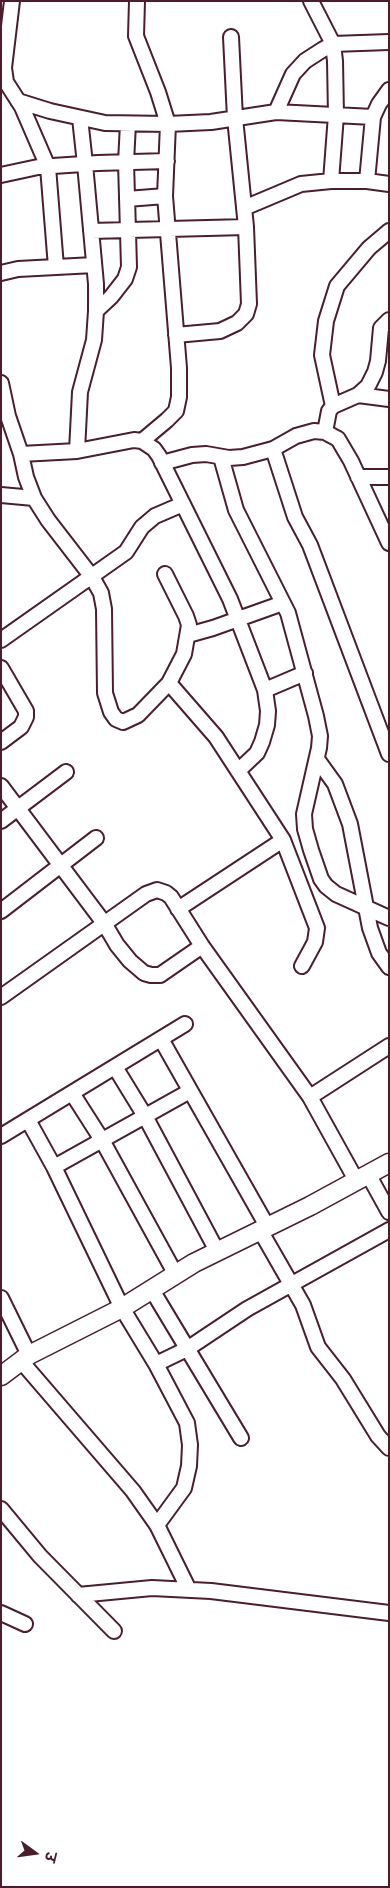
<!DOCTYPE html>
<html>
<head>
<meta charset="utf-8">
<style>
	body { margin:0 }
	#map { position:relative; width:390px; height:1888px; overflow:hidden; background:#fff; font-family:Caveat,"Playpen Sans Deva",sans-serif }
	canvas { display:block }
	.frame { position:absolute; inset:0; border:2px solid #4a1f2b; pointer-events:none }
	.north { position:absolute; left:10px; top:1828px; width:50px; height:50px; -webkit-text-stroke:4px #fff; paint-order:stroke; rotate:104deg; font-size:14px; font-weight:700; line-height:20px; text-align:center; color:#4a1f2b }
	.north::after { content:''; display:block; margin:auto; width:18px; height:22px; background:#4a1f2b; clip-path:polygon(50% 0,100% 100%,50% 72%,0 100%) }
</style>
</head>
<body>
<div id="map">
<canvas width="390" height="1888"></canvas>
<div class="frame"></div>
<div class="north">उ</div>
</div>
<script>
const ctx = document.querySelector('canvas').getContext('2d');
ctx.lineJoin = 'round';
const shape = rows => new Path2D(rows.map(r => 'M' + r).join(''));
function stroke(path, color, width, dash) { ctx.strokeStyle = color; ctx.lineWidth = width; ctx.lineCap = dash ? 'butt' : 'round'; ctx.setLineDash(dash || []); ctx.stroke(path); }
const minor = shape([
	[12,1,4,68,6,82,22,107,48,167,56,267],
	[137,1,136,36,158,92,168,124,165,196,179,368,179,397,176,411,167,420,142,441],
	[311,1,333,44,335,61,336,115,331,181],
	[18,101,50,111,105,123,168,124,211,122,276,112,373,117],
	[276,112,293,74,305,61,322,50,333,44,389,42],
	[1,175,38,167,98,163,167,161],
	[367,181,373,117,379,104,389,90],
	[127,199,165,196],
	[244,208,301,184,331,181,367,181,389,184],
	[91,231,246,227],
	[1,273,18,269,94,265],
	[96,311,111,297,125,279,129,267,126,162,128,124],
	[176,335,220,331,237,323,246,314,249,304,246,227,235,118,231,37],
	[1,383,8,416,21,454,26,477,34,498,48,520,92,577,101,593,104,609,105,693,111,712,116,719,123,722,138,715,169,683,184,654,189,625,186,616,165,574],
	[358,395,389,399],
	[333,406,322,355,326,321,337,286,369,248,389,231],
	[325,432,329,411,333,406,358,395,368,386,375,372,378,361,381,328,389,320],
	[273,449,295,517,310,545,389,754],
	[77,451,80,392,94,340,96,311,96,284,85,164,80,118],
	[21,454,77,451,134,440,142,441,154,449,159,456,230,599,265,690,268,711,267,725,262,742,257,753,238,771],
	[221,457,236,510,288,613,316,716,320,736,319,748,304,814,305,829,311,850,321,879,326,886,336,894,389,918],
	[162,463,192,455,206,454,229,458,243,457,273,449,296,436,314,431,325,432,338,439,351,461,389,543],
	[358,477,389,477],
	[1,495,34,498],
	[188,635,213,628,283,603],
	[1,640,126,552,142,527,155,516,183,504],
	[1,668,26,711,26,717,21,727,1,742],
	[169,683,216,737,283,840,317,928,315,942,302,966],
	[265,690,305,673],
	[317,759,335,784,350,824,370,928,379,953,389,967],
	[1,786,104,923,117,945,130,961,144,973,151,975,160,975,202,946],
	[1,821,66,772],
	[178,909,283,840],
	[1,911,96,838],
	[1,997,146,894,157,890,166,893,171,897,202,946,310,1097,356,1180],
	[161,1039,267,1226],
	[115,1067,145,1116,217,1251],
	[72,1093,102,1140,176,1275],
	[310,1097,389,1046],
	[28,1120,54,1167,122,1308,156,1364,187,1423,190,1445,189,1466,184,1488,157,1525],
	[1,1136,185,1024],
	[54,1167,190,1091],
	[368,1174,389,1212],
	[260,1230,303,1305,318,1347,343,1379,378,1436,389,1448],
	[152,1290,241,1438],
	[1,1298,29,1355],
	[21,1361,133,1491,157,1525,189,1590],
	[156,1364,187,1349,247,1309,389,1230],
	[1,1509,40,1556,114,1631],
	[78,1595,152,1588,211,1591,389,1613],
	[1,1613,25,1624]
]);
const tertiary = shape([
	[1,1376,29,1355,122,1308,194,1263,310,1206,389,1163]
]);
stroke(minor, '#4a1f2b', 18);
stroke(tertiary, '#4a1f2b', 21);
stroke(minor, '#fff', 14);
stroke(tertiary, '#fff', 18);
</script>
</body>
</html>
